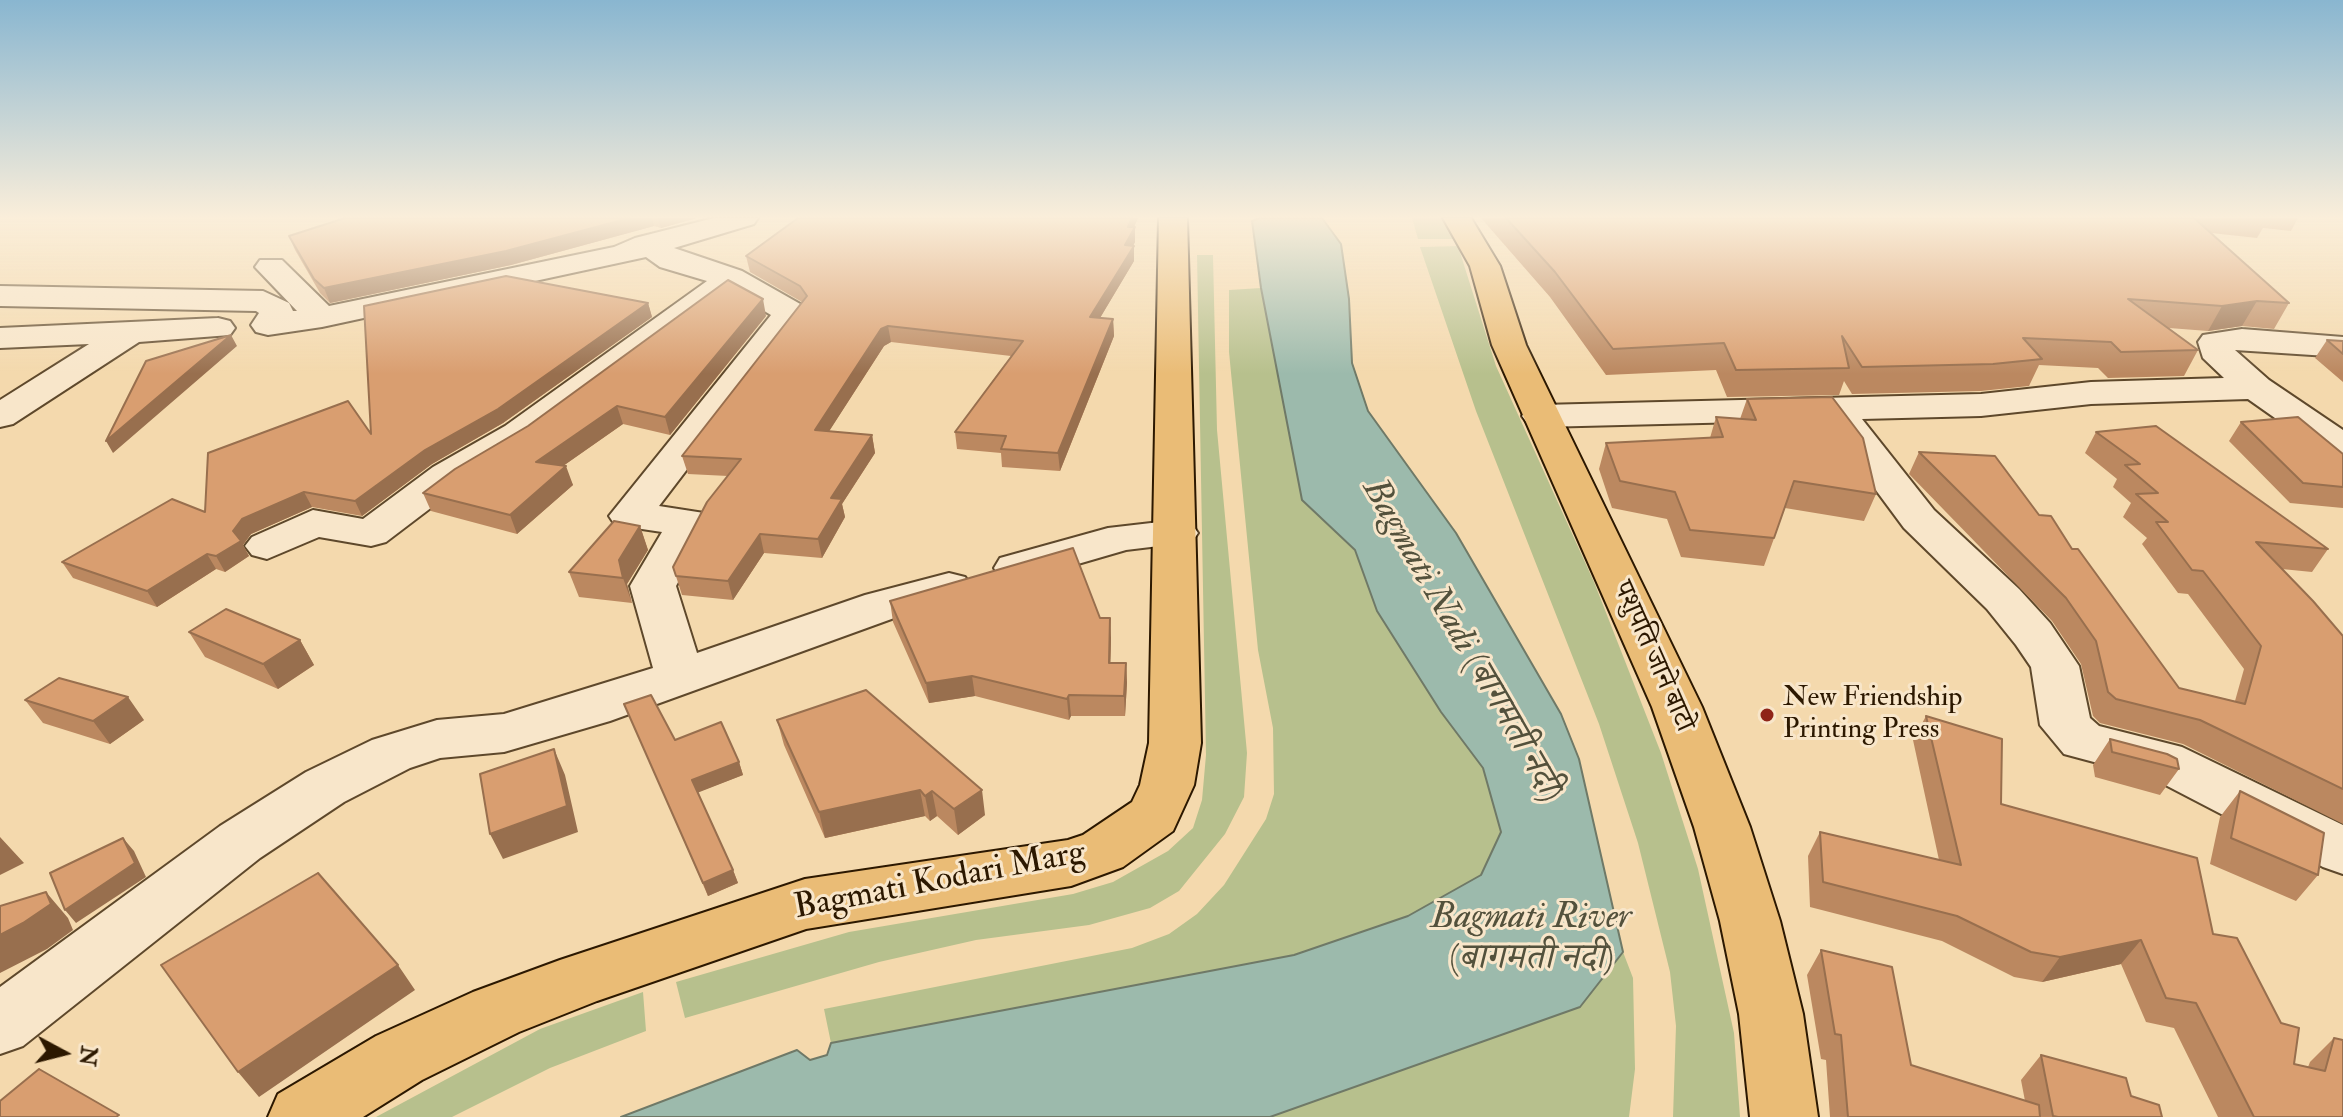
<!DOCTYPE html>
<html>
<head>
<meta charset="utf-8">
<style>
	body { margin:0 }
	#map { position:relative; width:2343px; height:1117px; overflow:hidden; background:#f4d9ad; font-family:"IM FELL Double Pica",serif }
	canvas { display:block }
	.north { position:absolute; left:24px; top:1013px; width:80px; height:80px; -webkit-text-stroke:6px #f8e6ca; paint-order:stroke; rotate:97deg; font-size:22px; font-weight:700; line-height:32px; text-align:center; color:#2c1800 }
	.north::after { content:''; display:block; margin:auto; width:28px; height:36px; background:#2c1800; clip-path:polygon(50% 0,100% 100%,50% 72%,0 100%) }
</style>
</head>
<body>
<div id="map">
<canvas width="2343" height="1117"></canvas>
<div class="north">N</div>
</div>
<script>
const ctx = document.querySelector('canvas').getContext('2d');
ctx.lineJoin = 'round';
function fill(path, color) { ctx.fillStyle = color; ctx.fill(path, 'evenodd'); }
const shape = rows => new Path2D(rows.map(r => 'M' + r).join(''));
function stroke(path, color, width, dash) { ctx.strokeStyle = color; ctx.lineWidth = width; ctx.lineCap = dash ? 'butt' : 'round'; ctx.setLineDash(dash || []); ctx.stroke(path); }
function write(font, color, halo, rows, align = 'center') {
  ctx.font = font + ' "IM FELL Double Pica","Noto Serif Devanagari",serif'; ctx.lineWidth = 6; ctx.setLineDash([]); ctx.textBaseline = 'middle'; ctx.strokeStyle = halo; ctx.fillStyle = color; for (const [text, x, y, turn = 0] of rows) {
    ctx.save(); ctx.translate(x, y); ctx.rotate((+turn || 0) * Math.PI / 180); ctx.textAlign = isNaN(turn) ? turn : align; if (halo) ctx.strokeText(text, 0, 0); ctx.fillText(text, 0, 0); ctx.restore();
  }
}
const green = shape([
	[1412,218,1442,218,1455,239,1418,239],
	[1458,246,1496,366,1594,582,1661,753,1698,869,1734,1033,1740,1117,1673,1117,1676,1026,1670,972,1638,843,1599,724,1476,411,1420,247],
	[1197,255,1213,255,1217,430,1247,753,1244,797,1225,834,1179,891,1150,908,1089,925,976,940,879,962,685,1018,676,982,849,932,1073,894,1113,882,1168,851,1193,828,1202,800,1206,755],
	[1261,288,1302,500,1355,551,1377,611,1441,712,1483,768,1501,832,1481,875,1408,916,1294,955,831,1043,824,1009,1132,948,1169,934,1197,914,1224,885,1266,819,1274,794,1273,728,1258,650,1229,352,1229,290],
	[1623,952,1633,978,1635,1069,1629,1117,1270,1117,1580,1007],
	[643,992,646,1031,550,1068,452,1117,376,1117,540,1029]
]);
const water = shape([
	[1260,218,1322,218,1341,244,1349,299,1352,363,1368,411,1456,533,1561,714,1579,759,1623,952,1580,1007,1270,1117,621,1117,797,1050,810,1060,827,1055,831,1043,1294,955,1408,916,1481,875,1501,832,1483,768,1441,712,1377,611,1355,550,1302,500,1261,288,1252,221,1260,218]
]);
const minor = shape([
	[714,218,758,218,754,224,674,248,742,271,802,305,807,312,659,506,704,513,710,522,676,586,697,653,865,595,949,573,965,577,972,587,965,597,897,617,610,721,504,752,440,758,410,768,344,802,260,858,23,1046,0,1054,0,987,220,826,306,772,372,740,437,720,504,714,653,668,630,586,662,532,615,525,609,516,771,315,732,292,533,442,461,485,386,542,371,546,319,537,267,559,252,555,245,546,252,537,313,510,363,519,433,467,505,426,707,281,660,267,646,257,322,327,268,335,256,332,251,325,259,313,256,311,0,306,0,286,263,291,289,303,293,311,297,311,255,267,260,260,282,260,329,306,614,247,635,238,714,218],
	[218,318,230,321,235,328,230,335,139,342,13,424,0,427,0,400,89,344,0,348,0,328,218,318],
	[2242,329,2343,337,2343,357,2235,350,2269,380,2343,430,2343,460,2329,456,2248,399,2091,404,1981,416,1862,419,1934,510,2019,589,2050,623,2079,666,2090,718,2099,726,2182,747,2343,825,2343,874,2323,867,2150,777,2064,754,2040,725,2031,667,2016,645,1987,609,1904,528,1824,420,1541,427,1528,424,1522,416,1528,408,1541,405,1981,394,2091,382,2224,378,2203,358,2198,342,2203,335,2242,329],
	[1177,520,1192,524,1198,533,1192,542,1126,550,1016,582,1000,578,994,568,1000,558,1108,528,1177,520]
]);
const major = shape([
	[1159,218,1187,218,1201,743,1194,785,1173,831,1123,867,1071,886,806,929,597,1001,519,1032,422,1080,363,1117,268,1117,278,1094,376,1036,473,992,560,960,805,879,1068,840,1083,835,1132,802,1140,785,1149,743,1159,218],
	[1443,218,1471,218,1500,266,1526,345,1702,707,1750,827,1780,921,1803,1014,1818,1117,1750,1117,1739,1014,1720,921,1694,827,1652,707,1492,345,1470,266,1443,218]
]);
const wall = shape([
	[345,218,697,218,661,228,654,226,511,265,330,303,320,293,295,250,289,236],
	[798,218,1138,218,1134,227,1135,242,1133,245,1134,261,1100,318,1113,319,1114,336,1060,471,1002,467,1001,453,957,449,955,432,1011,356,891,342,884,346,829,431,872,435,875,453,842,504,845,517,822,558,764,553,733,600,682,595,673,567,728,476,688,474,682,456,802,302,750,272,746,256],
	[1481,218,2298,218,2291,231,2263,228,2257,238,2211,233,2289,303,2274,329,2242,326,2208,331,2169,328,2198,350,2184,376,2108,378,2098,368,2039,365,2029,386,1981,391,1852,394,1844,381,1839,395,1727,397,1716,370,1606,375,1550,297],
	[648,303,652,317,503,423,432,464,362,516,312,507,251,534,243,545,249,556,225,572,216,569,157,607,73,578,62,562,205,512],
	[766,316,670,435,623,424,563,466,573,485,517,534,431,511,423,493],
	[2327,340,2343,341,2343,382,2315,358],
	[1747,399,1876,494,1864,521,1785,508,1764,566,1681,557,1667,519,1612,508,1599,469,1606,443,1710,438,1716,417,1740,419],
	[2241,422,2343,454,2343,508,2290,503,2229,441],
	[2096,432,2328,549,2312,572,2282,569,2343,636,2343,824,2183,744,2100,723,2093,716,2081,664,2052,621,1909,474,1919,452,2039,515,2072,549,2179,688,2235,701,2244,669,2188,594,2178,593,2142,544,2147,538,2123,517,2131,503,2113,487,2117,479,2085,453],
	[640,526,648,550,627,584,632,603,579,597,569,572],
	[890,601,1100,618,1111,638,1110,663,1126,663,1127,683,1125,716,1071,716,1069,720,975,696,929,703,893,622],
	[189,632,300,640,314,665,278,689,205,657],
	[25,700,144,720,110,744,43,723],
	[624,704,675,740,739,762,743,775,698,792,733,870,738,883,708,896],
	[1926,716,2001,804,2213,934,2294,1064,2308,1067,2310,1062,2334,1038,2343,1117,2218,1117,2174,1028,2146,1022,2121,964,2042,982,2014,977,1942,941,1810,907,1808,856,1820,832,1939,860,1913,740],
	[777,720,985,815,958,835,937,816,930,821,925,816,825,838,784,745],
	[2110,739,2179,769,2160,795,2095,777,2093,765],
	[2240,791,2318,875,2296,901,2210,864,2220,817],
	[1821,950,1911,1065,2025,1101,2021,1080,2041,1055,2131,1096,2162,1117,1830,1117,1826,1060,1821,1059,1807,975]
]);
const shadedWall = shape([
	[630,218,652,218,654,226,511,265,330,303,324,288],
	[658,218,697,218,661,228],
	[1132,218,1138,218,1132,232,1135,227,1135,242,1129,255,1134,246,1134,261,1091,333,1090,317,1125,245,1128,227],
	[763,299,766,316,670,435,665,417],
	[2257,301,2242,326,2208,331,2222,306],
	[648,303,652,317,503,423,432,464,362,516,355,501,425,450],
	[1113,319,1114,336,1060,471,1058,453],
	[888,326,891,342,884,346,819,447,815,430,881,329],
	[231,335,237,346,113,453,106,441],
	[617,406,623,424,543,480,536,462],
	[872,435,875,453,842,504,845,517,822,558,818,539,831,498],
	[566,466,573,485,517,534,510,515],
	[304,492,312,507,251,534,243,545,249,556,225,572,216,556,242,519],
	[640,526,648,550,627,584,632,603,623,578,619,560],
	[760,534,764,553,733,600,728,581],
	[207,554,216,569,157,607,147,591],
	[1110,618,1111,638,1110,683,1109,663],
	[300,640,314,665,278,689,263,664],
	[1126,663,1127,683,1125,716,1124,696],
	[972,676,975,696,929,703,926,683],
	[1069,695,1071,716,1069,720,1067,699],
	[128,697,144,720,110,744,93,721],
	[554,749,565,775,578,832,503,859,490,834],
	[739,762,743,775,697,793,692,780],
	[920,790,925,816,825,838,819,812],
	[982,790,985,815,958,835,954,809],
	[932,791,937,816,930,821,925,796],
	[0,837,24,863,0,875],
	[123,838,134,851,146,877,76,923,65,910],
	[733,870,738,883,708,896,703,883],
	[46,892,68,918,73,930,47,949,0,973,0,935],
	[2141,940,2121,964,2042,982,2060,957],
	[398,965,415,990,259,1097,238,1072]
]);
const building = shape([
	[345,218,630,218,506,251,324,288,314,279,289,236,345,218],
	[798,218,1132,218,1128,227,1135,227,1125,245,1134,246,1090,317,1113,319,1058,453,1001,449,1006,436,955,432,1023,341,888,326,881,329,815,430,872,435,831,498,842,499,818,539,760,534,728,581,676,576,673,567,707,502,741,459,682,456,807,296,800,286,746,256,798,218],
	[1506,218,2194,218,2289,303,2257,301,2222,306,2128,299,2198,350,2121,352,2111,342,2023,338,2042,359,1993,364,1862,367,1842,336,1849,368,1736,370,1724,343,1613,349,1555,272,1506,218],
	[506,276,648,303,498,409,425,450,355,501,304,492,242,519,233,531,241,541,216,556,207,554,147,591,62,562,172,499,205,512,208,453,348,401,371,434,364,306,506,276],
	[728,280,763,299,665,417,617,406,536,462,566,466,510,515,423,493,455,469,528,426,728,280],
	[231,335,106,441,146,361,231,335],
	[2327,340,2343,341,2343,354,2327,340],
	[1832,397,1863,438,1876,494,1794,481,1774,538,1690,530,1675,492,1620,481,1606,443,1723,437,1716,417,1756,420,1747,399,1832,397],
	[2298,417,2343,454,2343,487,2303,483,2241,422,2298,417],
	[2156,426,2328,549,2256,542,2313,601,2343,636,2343,789,2200,720,2116,699,2108,692,2096,641,2066,598,1919,452,1995,456,2039,515,2051,516,2072,549,2078,549,2179,688,2245,704,2261,646,2203,571,2192,570,2156,522,2168,522,2136,494,2158,493,2125,465,2140,464,2096,432,2156,426],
	[614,521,640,526,619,560,623,578,569,572,614,521],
	[1073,548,1100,618,1110,618,1109,663,1126,663,1124,696,1069,695,1067,699,972,676,926,683,890,601,1073,548],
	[226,609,300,640,263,664,189,632,226,609],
	[59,678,128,697,93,721,25,700,59,678],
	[866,690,982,790,954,809,932,791,925,796,920,790,819,812,777,720,866,690],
	[651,695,675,740,721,722,739,762,692,780,733,870,703,883,624,704,651,695],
	[1926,716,2002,739,2001,804,2197,858,2213,934,2237,938,2281,1023,2299,1028,2294,1064,2325,1071,2334,1038,2343,1040,2343,1117,2254,1117,2196,1003,2166,998,2141,940,2060,957,2031,952,1957,916,1823,882,1820,832,1961,865,1926,716],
	[2110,739,2167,754,2177,759,2179,769,2112,752,2110,739],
	[554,749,567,806,490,834,480,774,554,749],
	[2240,791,2324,833,2318,875,2231,838,2240,791],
	[123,838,135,863,65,910,50,873,123,838],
	[318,873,398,965,238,1072,161,965,318,873],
	[46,892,51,904,23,923,0,935,0,906,46,892],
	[1821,950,1892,967,1911,1065,2039,1105,2040,1117,1848,1117,1841,1035,1835,1034,1821,950],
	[2041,1055,2126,1078,2131,1096,2159,1105,2162,1117,2058,1117,2053,1116,2041,1055],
	[39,1069,119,1115,116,1117,0,1117,0,1101,39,1069]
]);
const markers = [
	[1767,715,8,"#8f2418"]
];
const streetNames = [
	["पशुपति जाने बाटो",1652,657,66]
];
const poiNames = [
	["New Friendship",1783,699],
	["Printing Press",1783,731]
];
const nearStreetnames = [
	["Bagmati Kodari Marg",940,882,-11]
];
const nearWaternames = [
	["Bagmati Nadi (बागमती नदी)",1461,641,60],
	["Bagmati River",1531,919],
	["(बागमती नदी)",1531,960]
];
fill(green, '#b7c08d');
fill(water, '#9cbaac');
stroke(water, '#6f7967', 2);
stroke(minor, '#5e482b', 4);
stroke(major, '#2c1800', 4);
fill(minor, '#f8e6ca');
fill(major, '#eabc76');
fill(wall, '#bb8860');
fill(shadedWall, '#986f4e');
fill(building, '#d99e70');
stroke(building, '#986f4e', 2);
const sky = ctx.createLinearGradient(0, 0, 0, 374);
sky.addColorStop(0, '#89b6d0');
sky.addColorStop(0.58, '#faeeda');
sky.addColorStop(1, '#faeeda00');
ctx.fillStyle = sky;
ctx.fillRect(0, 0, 2343, 374);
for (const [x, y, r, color] of markers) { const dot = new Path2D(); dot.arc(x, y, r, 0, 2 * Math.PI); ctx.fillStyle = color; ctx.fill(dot); stroke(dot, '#f8e6ca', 3); }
write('28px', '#2c1800', '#f8e6ca', streetNames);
write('28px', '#2c1800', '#f8e6ca', poiNames, 'left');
write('34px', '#2c1800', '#f8e6ca', nearStreetnames);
write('italic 36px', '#53513c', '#f8e6ca', nearWaternames);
</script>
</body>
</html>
